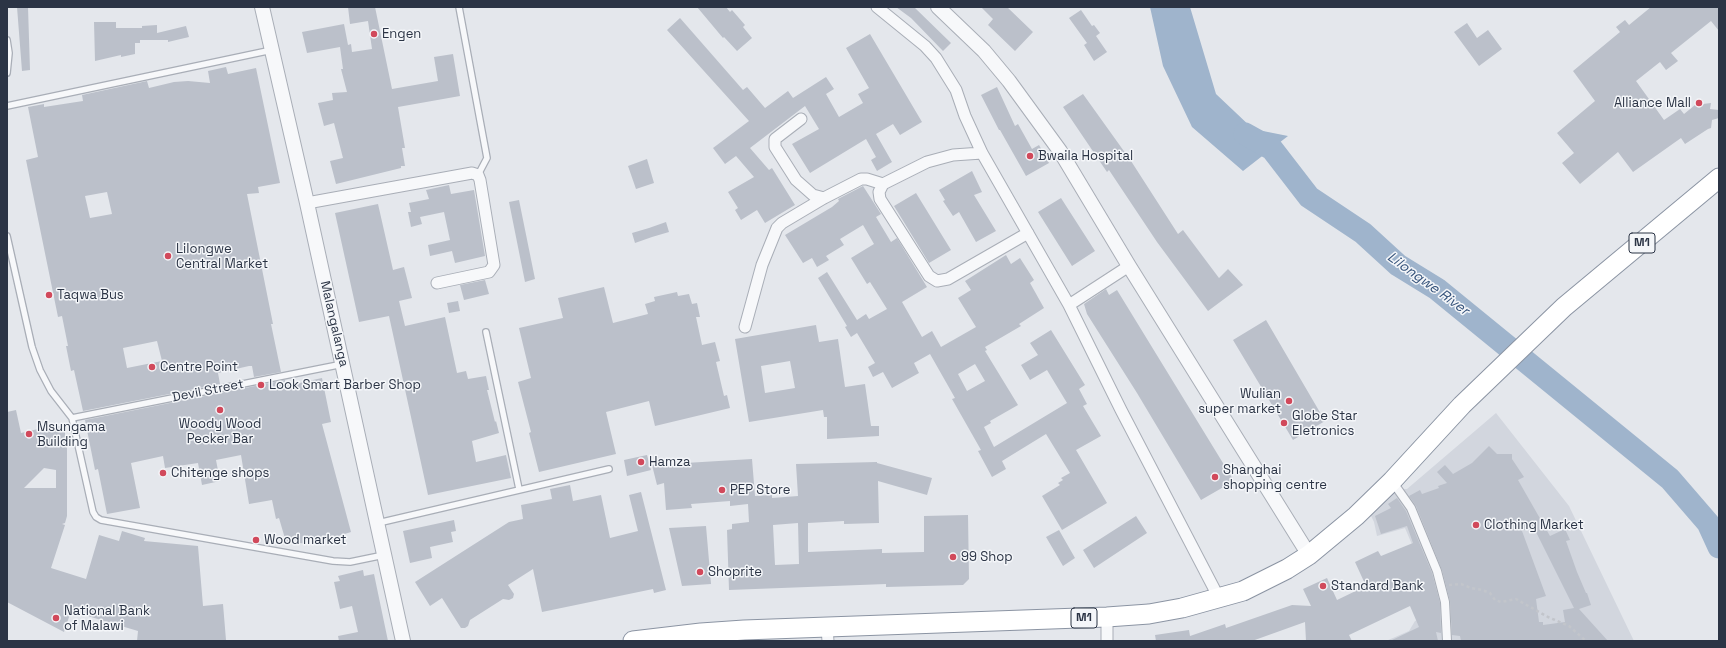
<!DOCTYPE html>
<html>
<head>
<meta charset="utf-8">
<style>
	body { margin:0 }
	#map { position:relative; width:1726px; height:648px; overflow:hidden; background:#e4e7ec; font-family:"Space Grotesk",sans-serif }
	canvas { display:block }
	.frame { position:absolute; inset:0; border:8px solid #2b3445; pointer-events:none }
</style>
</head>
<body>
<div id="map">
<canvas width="1726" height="648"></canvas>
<div class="frame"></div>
</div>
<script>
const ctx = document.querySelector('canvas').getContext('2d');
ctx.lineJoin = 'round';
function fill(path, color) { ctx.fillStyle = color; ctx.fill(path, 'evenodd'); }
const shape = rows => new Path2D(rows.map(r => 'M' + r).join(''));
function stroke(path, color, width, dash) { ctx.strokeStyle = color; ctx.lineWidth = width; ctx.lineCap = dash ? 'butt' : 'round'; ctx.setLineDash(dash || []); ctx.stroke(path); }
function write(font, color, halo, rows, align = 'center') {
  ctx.font = font + ' "Space Grotesk",sans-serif'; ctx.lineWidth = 3; ctx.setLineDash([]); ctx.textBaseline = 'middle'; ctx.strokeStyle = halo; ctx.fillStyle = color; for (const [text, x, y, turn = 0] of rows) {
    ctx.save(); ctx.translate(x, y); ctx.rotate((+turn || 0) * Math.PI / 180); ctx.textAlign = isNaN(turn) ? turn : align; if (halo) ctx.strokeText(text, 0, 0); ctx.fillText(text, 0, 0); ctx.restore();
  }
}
const built = shape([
	[1496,413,1569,506,1634,641,1386,641,1409,631,1415,621,1433,614,1438,606,1405,528,1377,536,1374,522,1370,514,1398,489,1407,489]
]);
const water = shape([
	[1150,7,1190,7,1216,94,1253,129,1288,136,1243,171,1192,127,1163,66]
]);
const river = shape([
	[1245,134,1272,149,1309,197,1363,233,1398,265,1437,289,1670,479,1708,523,1719,547]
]);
const building = shape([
	[17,7,28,7,30,70,22,71],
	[348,7,375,7,392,89,438,81,434,57,453,54,460,96,398,107,405,148,402,148,405,166,401,166,401,168,336,184,330,161,343,158,334,123,324,126,318,103,333,100,332,93,347,92,341,69,343,69,340,47,307,53,302,32,344,24,348,45,351,44,352,52,372,49,368,21,350,24],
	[697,7,726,7,730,12,732,10,745,25,743,27,752,38,737,51,724,37,723,38],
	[896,7,914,7,951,43,943,51,911,18],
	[981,7,1007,7,1033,32,1015,51,988,25,993,19],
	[1651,7,1719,7,1719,31,1711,21,1671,53,1678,61,1666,70,1660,62,1636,81,1664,120,1680,109,1684,114,1695,105,1711,103,1710,109,1719,110,1719,118,1712,120,1711,128,1708,129,1685,144,1681,138,1633,172,1618,152,1580,184,1562,163,1574,153,1557,133,1595,101,1573,71,1620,32,1616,27,1625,20,1629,25],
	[1081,10,1092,26,1094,25,1100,33,1096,36,1107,52,1094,61,1084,45,1087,43,1069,18],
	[680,18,743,90,747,87,765,108,788,91,793,98,826,77,834,89,826,94,839,117,863,103,858,94,869,88,846,48,870,34,922,122,900,135,893,124,876,134,892,162,877,171,871,160,876,157,866,139,810,173,792,144,819,129,805,106,750,148,769,170,772,168,795,205,765,223,757,210,741,220,735,210,738,208,728,192,754,177,736,156,725,164,713,148,749,121,667,30],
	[94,22,116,22,116,28,142,28,142,26,157,25,157,33,186,26,189,37,168,42,168,40,140,40,140,43,135,43,135,54,121,57,121,55,95,61],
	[1467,23,1477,38,1488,30,1502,49,1479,66,1454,32],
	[226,67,228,74,256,68,280,183,258,187,259,193,247,194,273,324,271,324,281,372,254,377,252,366,249,366,218,373,220,384,83,411,74,370,71,371,66,346,68,346,62,316,58,317,26,160,38,157,28,107,44,104,44,107,83,101,82,95,147,81,149,88,174,82,188,81,210,83,208,71],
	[107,192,112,214,90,218,85,196],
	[157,341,162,361,127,368,123,348],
	[997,87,1015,126,1018,124,1032,149,1039,145,1049,163,1026,176,1000,130,999,130,981,95],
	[1083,94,1131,161,1178,234,1183,230,1219,278,1228,269,1243,285,1208,311,1157,242,1109,170,1107,172,1063,107],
	[647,159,654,183,636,189,628,166],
	[972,171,982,192,974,195,996,231,976,242,959,212,953,216,943,201,945,200,939,190],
	[449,185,451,194,474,190,485,256,455,263,452,251,430,256,428,245,450,240,444,212,420,217,422,224,411,227,408,212,411,212,409,203,429,199,426,190],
	[863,186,881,214,876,217,891,242,897,238,927,287,902,302,922,337,932,331,941,347,976,327,958,298,971,290,965,281,1006,255,1011,264,1020,258,1034,280,1030,283,1044,308,1019,324,1021,326,985,347,987,350,985,351,1018,405,990,421,991,423,984,427,994,447,1067,403,1047,370,1030,380,1021,365,1038,355,1030,343,1051,330,1085,385,1079,389,1087,404,1083,406,1101,436,1076,450,1107,503,1062,530,1042,496,1060,485,1058,483,1063,480,1061,478,1070,473,1046,434,1002,461,1006,469,992,477,978,451,981,450,952,399,955,398,930,354,914,363,919,373,892,388,883,372,873,377,868,367,875,363,857,333,851,337,845,327,847,326,818,278,827,272,857,320,866,314,869,319,887,309,870,282,867,284,851,258,874,244,863,225,840,239,844,245,826,256,829,260,817,267,812,258,803,263,785,235,832,207,839,201,838,199],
	[975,364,985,381,967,391,958,374],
	[916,193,951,250,929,263,894,206],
	[1061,198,1095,251,1072,266,1038,212],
	[519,200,535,279,525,282,509,202],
	[378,204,393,270,404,267,412,298,399,301,405,326,445,317,457,373,466,371,468,379,486,376,489,390,487,390,495,422,496,421,499,433,472,441,476,462,506,455,511,478,428,495,389,316,359,322,335,213],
	[666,222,669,232,652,237,649,228],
	[649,228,652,237,635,243,632,233],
	[485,280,489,294,464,300,460,285],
	[604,287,613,323,648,314,645,304,655,301,654,297,677,292,678,296,689,294,692,304,697,303,700,317,696,317,702,345,715,342,720,361,716,362,724,396,727,395,730,408,655,426,649,401,606,412,616,454,539,472,529,433,531,432,518,382,531,378,519,328,563,318,558,298],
	[1106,289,1109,295,1117,290,1234,481,1201,500,1137,393,1087,314,1084,304],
	[458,301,460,311,449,313,447,303],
	[1266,320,1325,421,1293,440,1233,340],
	[816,325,819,342,838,339,845,387,865,384,871,426,879,426,879,436,827,439,827,417,824,417,823,410,749,422,735,339],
	[790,361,795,388,765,393,761,366],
	[322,378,331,422,322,424,351,532,313,544,298,543,297,539,286,542,279,518,276,519,272,500,249,504,241,455,216,460,220,481,202,485,198,463,165,468,163,456,131,463,140,508,107,514,98,469,95,470,85,420,285,380,286,386],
	[16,410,21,433,55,425,55,427,65,425,65,440,67,440,67,516,65,523,62,524,65,525,51,568,86,579,99,535,119,541,122,531,145,538,144,541,198,546,203,606,223,604,226,640,137,641,138,631,71,611,64,632,7,602,7,412],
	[44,468,56,470,56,488,24,488],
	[1489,446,1497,454,1512,454,1512,459,1524,477,1518,480,1550,536,1565,529,1570,540,1566,541,1577,572,1586,593,1587,593,1591,605,1579,609,1608,641,1461,641,1460,636,1452,635,1450,601,1442,570,1416,506,1409,496,1420,490,1422,494,1439,488,1438,486,1447,483,1437,472,1445,465,1453,474,1472,463],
	[1533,526,1574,608,1563,610,1565,622,1543,625,1543,622,1539,622,1536,599,1546,596,1522,531],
	[647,455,651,470,627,476,624,460],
	[752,459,755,496,772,495,772,498,798,496,796,464,877,462,877,463,932,478,927,495,878,481,879,523,844,524,844,521,808,523,808,552,882,549,882,553,924,552,924,516,968,515,969,579,963,585,886,587,886,584,729,590,727,530,732,529,732,524,749,522,748,504,730,506,730,501,691,504,692,508,666,510,664,483,657,485,652,465],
	[798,523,799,564,775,565,773,525],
	[570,485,573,501,601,495,610,538,638,531,629,495,641,492,666,590,654,593,653,589,542,612,533,569,508,585,514,594,513,598,509,600,503,599,470,620,468,626,465,628,461,628,442,598,430,606,415,582,509,522,523,519,521,505,552,499,550,489],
	[1397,498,1406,511,1432,573,1440,603,1441,633,1436,632,1438,641,1390,641,1419,627,1410,606,1349,635,1352,641,1306,641,1305,622,1252,641,1156,641,1155,635,1189,630,1190,636,1225,624,1226,628,1292,605,1311,606,1303,589,1327,578,1337,600,1366,586,1355,562,1378,551,1381,556,1413,543,1407,526,1381,534,1375,516,1391,508,1388,504],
	[1136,516,1147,533,1094,568,1083,550],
	[454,520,456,531,451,532,453,542,430,547,432,558,410,563,403,531],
	[706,526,711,584,682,586,669,528],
	[1059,530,1075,558,1063,566,1046,537],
	[363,570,364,576,374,574,388,641,339,641,338,636,358,632,352,606,340,609,334,582,340,581,338,576]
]);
const path = shape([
	[1449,585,1461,584,1471,588,1482,590,1490,593,1495,600,1501,602,1516,599,1548,617,1569,626,1586,641]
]);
const service = shape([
	[459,7,487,158,478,175],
	[7,40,9,53,7,73],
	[7,106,272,50],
	[7,236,32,347,40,370,51,391,72,418,93,512,96,517,101,520,333,561,350,562,384,555],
	[486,332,519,489],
	[72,418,343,364],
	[378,523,609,469]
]);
const pedestrian = shape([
	[1392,481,1411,508,1437,571,1445,602,1447,641]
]);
const minor = shape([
	[877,7,925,46,936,58,956,90,965,116,982,153,1069,305,1121,410,1219,598],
	[801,119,775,139,775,147,796,180,813,195,824,198],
	[982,153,953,155,927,162,883,184,879,192,880,199,929,276,937,281,948,279,1028,233],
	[307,203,472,173,478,175,480,180,494,265,489,272,437,283],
	[1069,305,1129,266],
	[745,327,762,265,777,228,782,223,824,198,861,179,867,179,883,184],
	[827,628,828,641],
	[1107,641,1107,617]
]);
const tertiary = shape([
	[262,7,307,203,403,641],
	[938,7,984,51,1009,81,1060,151,1129,266,1309,555]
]);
const trunk = shape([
	[633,641,701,633,744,630,1107,617,1149,614,1182,608,1243,591,1287,569,1309,555,1356,516,1392,481,1462,405,1564,307,1719,178]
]);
const markers = [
	[374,34,4,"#d1495b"],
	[1699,103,4,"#d1495b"],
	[1030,156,4,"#d1495b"],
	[168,256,4,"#d1495b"],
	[49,295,4,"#d1495b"],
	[152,367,4,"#d1495b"],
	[261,385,4,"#d1495b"],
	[1289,401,4,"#d1495b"],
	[220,410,4,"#d1495b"],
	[1284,423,4,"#d1495b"],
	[29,434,4,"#d1495b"],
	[641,462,4,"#d1495b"],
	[163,473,4,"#d1495b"],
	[1215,477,4,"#d1495b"],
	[722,490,4,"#d1495b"],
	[1476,525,4,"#d1495b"],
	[256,540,4,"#d1495b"],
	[953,557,4,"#d1495b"],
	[700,572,4,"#d1495b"],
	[1323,586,4,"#d1495b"],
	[56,618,4,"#d1495b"]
];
const shields = [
	[1642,243,26],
	[1084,618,26]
];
const shieldNames = [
	["M1",1642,243],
	["M1",1084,618]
];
const poiNames = [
	["Engen",382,34],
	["Alliance Mall",1691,103,"right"],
	["Bwaila Hospital",1038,156],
	["Lilongwe",176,249],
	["Central Market",176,264],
	["Taqwa Bus",57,295],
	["Centre Point",160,367],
	["Look Smart Barber Shop",269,385],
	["Wulian",1281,394,"right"],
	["super market",1281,409,"right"],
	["Globe Star",1292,416],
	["Eletronics",1292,431],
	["Woody Wood",220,424,"center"],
	["Pecker Bar",220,439,"center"],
	["Msungama",37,427],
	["Building",37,442],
	["Hamza",649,462],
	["Shanghai",1223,470],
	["shopping centre",1223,485],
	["Chitenge shops",171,473],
	["PEP Store",730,490],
	["Clothing Market",1484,525],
	["Wood market",264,540],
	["99 Shop",961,557],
	["Shoprite",708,572],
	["Standard Bank",1331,586],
	["National Bank",64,611],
	["of Malawi",64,626]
];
const streetNames = [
	["Malangalanga",334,324,77],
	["Devil Street",208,391,-11]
];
const waterNames = [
	["Lilongwe River",1428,284,36]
];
fill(built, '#d2d6de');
fill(water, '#9fb4cc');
stroke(river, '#9fb4cc', 23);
fill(building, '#bbc0ca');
stroke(service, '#a9aeb7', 8);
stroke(pedestrian, '#a9aeb7', 10);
stroke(minor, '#a9aeb7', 13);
stroke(tertiary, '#a9aeb7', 16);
stroke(trunk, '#8b94a3', 21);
stroke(path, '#c2c5cb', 2.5, [3, 3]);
stroke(service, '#f7f8fa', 5.5);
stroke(pedestrian, '#f7f8fa', 8);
stroke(minor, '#f7f8fa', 11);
stroke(tertiary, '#f7f8fa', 14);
stroke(trunk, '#fff', 19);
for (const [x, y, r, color] of markers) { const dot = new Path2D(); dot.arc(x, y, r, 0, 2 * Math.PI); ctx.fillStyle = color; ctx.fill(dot); stroke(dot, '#f4f6f9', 1.5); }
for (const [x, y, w] of shields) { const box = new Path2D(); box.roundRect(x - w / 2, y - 10, w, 20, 3); ctx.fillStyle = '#f4f6f9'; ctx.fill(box); stroke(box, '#2b3445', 1); }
write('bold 12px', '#2b3445', null, shieldNames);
write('13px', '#2b3445', '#f4f6f9', poiNames, 'left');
write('13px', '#2b3445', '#f4f6f9', streetNames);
write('italic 14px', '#34527a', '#f4f6f9', waterNames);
</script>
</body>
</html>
